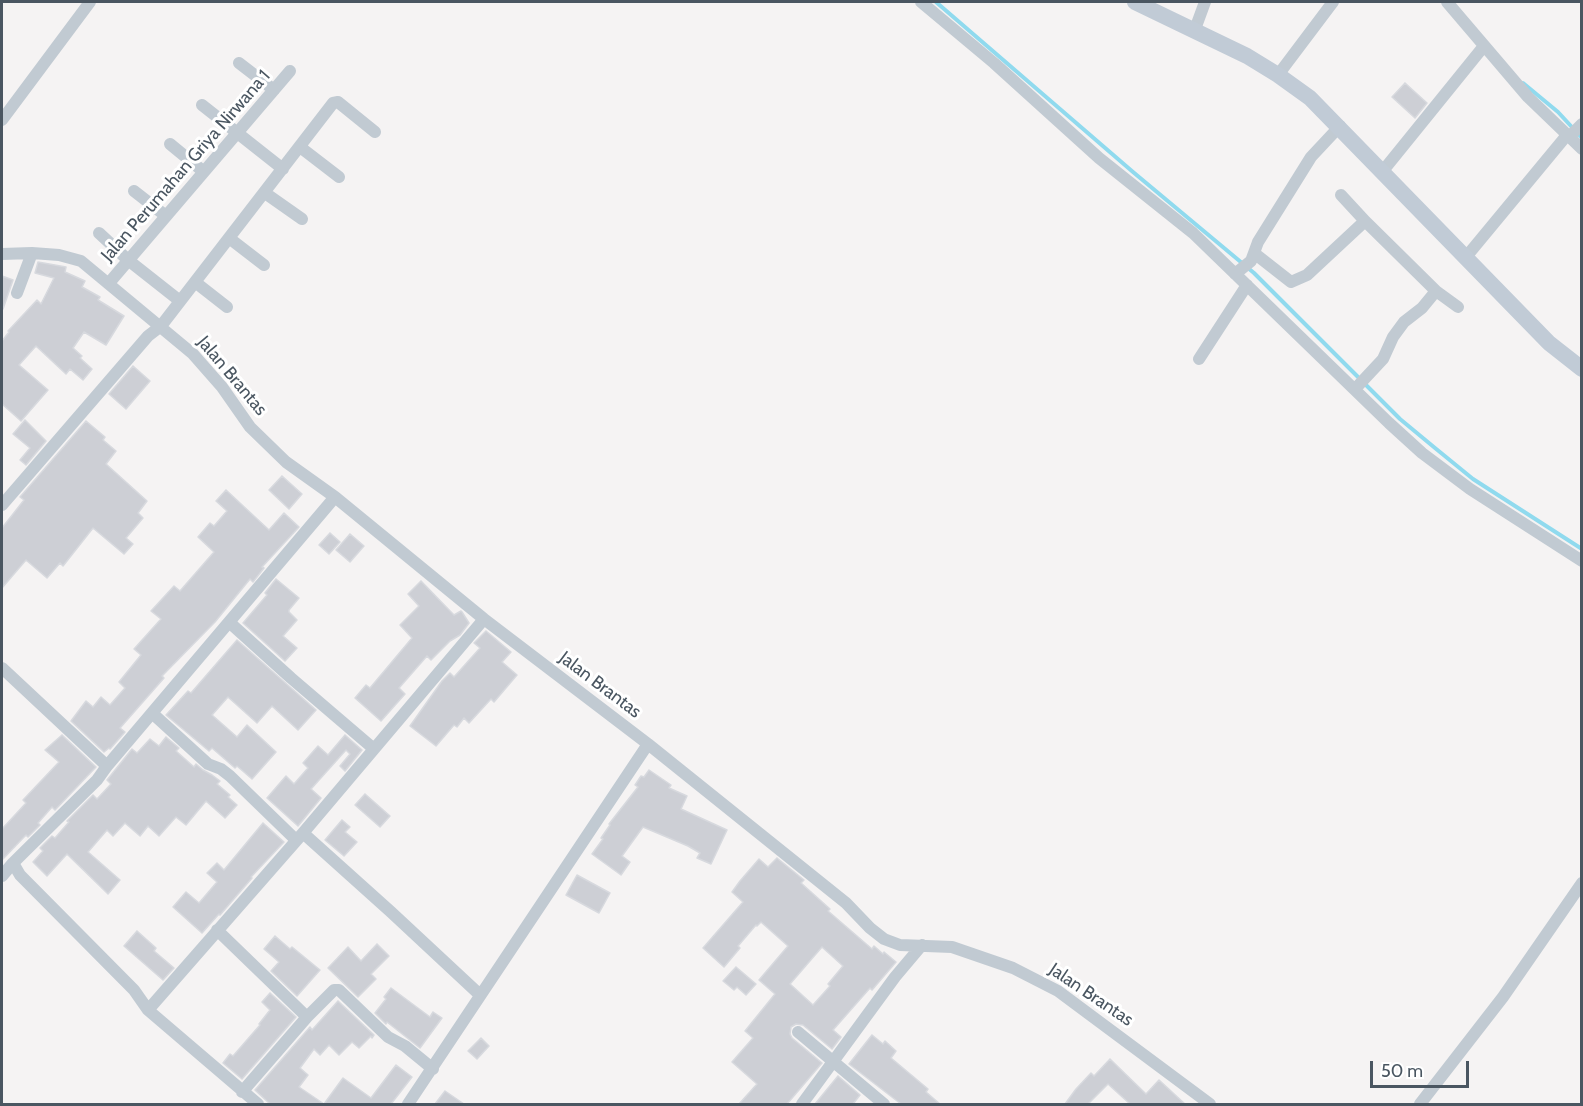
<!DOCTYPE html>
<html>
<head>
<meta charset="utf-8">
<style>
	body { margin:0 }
	#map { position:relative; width:1583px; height:1106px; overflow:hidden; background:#f5f3f3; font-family:Cabin,sans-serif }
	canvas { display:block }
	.frame { position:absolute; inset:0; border:3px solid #4a5661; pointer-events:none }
	.scale { position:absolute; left:1370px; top:1061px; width:99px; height:27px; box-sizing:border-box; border:3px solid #4a5661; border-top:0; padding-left:8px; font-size:18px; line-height:21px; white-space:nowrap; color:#4a5661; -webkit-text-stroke:4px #fff; paint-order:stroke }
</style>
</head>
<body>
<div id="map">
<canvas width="1583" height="1106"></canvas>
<div class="frame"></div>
<div class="scale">50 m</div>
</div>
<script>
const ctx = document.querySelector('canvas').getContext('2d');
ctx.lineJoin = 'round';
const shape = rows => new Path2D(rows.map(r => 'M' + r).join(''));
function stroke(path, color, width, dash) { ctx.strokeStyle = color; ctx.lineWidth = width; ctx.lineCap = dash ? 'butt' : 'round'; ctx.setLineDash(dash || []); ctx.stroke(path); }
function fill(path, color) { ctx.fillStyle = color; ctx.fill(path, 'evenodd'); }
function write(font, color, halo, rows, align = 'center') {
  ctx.font = font + ' Cabin,sans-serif'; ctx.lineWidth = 6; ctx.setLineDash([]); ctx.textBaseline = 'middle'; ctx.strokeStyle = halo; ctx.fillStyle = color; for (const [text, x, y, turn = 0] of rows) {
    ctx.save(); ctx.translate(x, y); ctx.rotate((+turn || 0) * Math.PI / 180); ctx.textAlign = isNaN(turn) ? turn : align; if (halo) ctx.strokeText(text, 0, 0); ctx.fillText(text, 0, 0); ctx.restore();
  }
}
const stream = shape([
	[936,2,1133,172,1254,273,1400,419,1435,448,1473,479,1582,549],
	[1523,83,1558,112,1582,138]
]);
const building = shape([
	[1405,83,1427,103,1415,118,1392,97,1405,83],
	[38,262,66,267,65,272,85,281,82,287,100,297,98,300,124,316,106,345,84,332,73,348,82,356,80,358,92,369,83,380,70,369,66,374,36,346,19,365,48,390,21,421,2,404,2,341,9,332,8,331,37,300,41,304,54,278,35,273,38,262],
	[2,276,13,280,3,309,2,309,2,276],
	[133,366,150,381,126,409,109,394,133,366],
	[25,420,46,441,26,465,20,460,30,448,13,434,25,420],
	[86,421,105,437,103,440,116,451,106,464,147,501,138,513,143,518,126,538,133,544,124,554,93,528,63,566,60,563,47,578,26,560,2,588,2,528,24,500,20,497,86,421],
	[282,476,302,494,289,509,269,490,282,476],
	[226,490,269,530,284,513,299,527,262,567,264,568,253,582,250,579,215,622,162,676,164,678,120,728,125,732,110,749,109,748,104,752,71,721,86,701,93,707,101,697,110,705,125,688,119,682,141,655,134,649,161,619,151,611,174,586,180,591,214,552,198,537,210,523,214,526,227,511,216,501,226,490],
	[330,533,340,542,329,554,319,545,330,533],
	[350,534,364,546,350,562,336,550,350,534],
	[276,579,299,598,289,610,289,612,297,620,283,636,297,648,285,661,243,623,267,595,265,593,276,579],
	[421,581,454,615,461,611,462,612,469,623,460,635,450,641,431,660,427,656,399,688,405,694,381,721,355,698,366,685,370,688,412,638,400,625,419,606,408,594,421,581],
	[486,631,511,652,502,662,517,675,494,702,491,699,469,723,464,718,457,727,454,725,436,746,410,726,442,681,450,673,454,677,480,648,474,643,486,631],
	[237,640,316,710,298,730,272,706,257,723,228,697,212,715,237,737,247,725,276,752,252,779,237,766,235,768,212,748,209,751,166,715,188,691,191,693,237,640],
	[62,735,96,767,55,810,52,807,38,823,40,825,28,837,26,835,2,860,2,829,26,803,23,800,59,762,45,750,62,735],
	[345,735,362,750,345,771,340,766,350,754,346,750,311,789,321,798,298,826,267,798,286,776,294,784,308,768,303,763,318,746,328,755,345,735],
	[166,737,179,748,176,751,194,767,196,764,203,770,212,775,220,781,217,784,230,795,228,797,237,805,225,818,206,801,186,825,176,817,159,836,148,826,140,836,125,823,113,836,107,830,88,852,120,880,108,894,67,854,47,876,33,862,43,851,40,848,52,836,55,838,69,822,67,821,93,795,97,799,111,784,107,780,132,749,137,753,150,739,159,746,166,737],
	[649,770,671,785,669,788,687,796,681,809,727,830,711,864,697,858,700,853,688,846,643,827,622,856,630,862,621,875,592,854,603,839,601,838,610,825,609,824,638,787,635,785,641,776,644,777,649,770],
	[365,794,390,816,380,827,355,805,365,794],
	[342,820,350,827,345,832,357,842,344,856,325,840,342,820],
	[263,823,284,842,251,877,252,878,220,915,219,914,202,933,173,907,186,892,199,903,217,882,207,873,217,863,224,870,263,823],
	[777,858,804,880,801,883,830,909,828,911,872,949,874,946,883,954,884,952,896,962,872,990,870,988,833,1030,841,1037,832,1049,803,1025,796,1024,791,1027,790,1034,792,1038,822,1063,787,1104,739,1104,757,1084,732,1062,753,1038,745,1031,775,994,759,980,788,946,761,922,757,926,756,925,738,946,740,948,724,967,703,948,743,902,732,892,740,881,759,859,768,867,777,858],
	[822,947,843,966,828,984,830,986,813,1005,790,984,822,947],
	[577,875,610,893,599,913,566,895,577,875],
	[137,931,156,948,154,951,174,968,163,980,124,946,137,931],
	[275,936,290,949,292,947,320,970,297,996,271,971,279,962,264,949,275,936],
	[377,944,389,956,371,974,376,979,358,997,328,968,348,947,361,961,377,944],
	[736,967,756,984,746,995,737,987,734,990,723,981,736,967],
	[391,988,430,1017,433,1012,442,1018,420,1048,387,1022,386,1024,375,1013,386,999,384,997,391,988],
	[270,993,296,1017,242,1079,223,1063,230,1054,233,1056,260,1025,259,1024,270,1010,262,1002,270,993],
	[338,1001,374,1035,372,1038,371,1036,359,1048,352,1042,339,1055,329,1045,320,1055,314,1049,300,1068,308,1075,299,1087,324,1104,270,1104,255,1090,310,1027,312,1030,338,1001],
	[872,1035,883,1044,885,1041,896,1051,891,1058,928,1089,926,1092,940,1104,901,1104,849,1064,872,1035],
	[481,1038,489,1046,477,1059,468,1051,481,1038],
	[1110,1059,1146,1094,1159,1080,1185,1104,1130,1104,1108,1084,1088,1104,1065,1104,1076,1089,1091,1073,1094,1076,1110,1059],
	[396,1065,412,1077,391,1104,324,1104,343,1078,371,1098,396,1065],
	[838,1076,860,1095,853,1104,815,1104,838,1076],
	[445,1091,464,1104,435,1104,445,1091]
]);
const minor = shape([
	[921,2,994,63,1099,158,1193,233,1389,423,1422,453,1470,489,1582,561],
	[1447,2,1528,97,1582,149],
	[1194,32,1205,2],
	[239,63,274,90],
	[1278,75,1333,2],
	[202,105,283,169],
	[2,120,90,2],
	[1569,137,1582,124],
	[170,144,204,172],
	[300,147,339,177],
	[1382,172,1484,46],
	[134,191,166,216],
	[265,193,302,219],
	[1365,221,1436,291],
	[99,233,128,260,180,301],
	[229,238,264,265],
	[1254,253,1291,282,1307,275,1365,221,1341,195],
	[2,254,32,253,59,255,81,261,193,354,222,387,250,427,286,462,335,497,484,619,648,744,846,903,870,928,884,939,900,945,952,947,1013,968,1058,991,1210,1104],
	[1466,257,1567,135],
	[1235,274,1251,261,1258,242,1311,157,1340,126],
	[195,282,227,307],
	[109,283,290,71],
	[17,293,32,253],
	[1199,359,1247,285],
	[1355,389,1383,359,1393,337,1404,322,1422,308,1436,291,1458,307],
	[2,505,148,336,161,326,333,103,338,102,375,132],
	[229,622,291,678,374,749],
	[2,668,107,766],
	[152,713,208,764,221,769,230,776,296,840],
	[303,833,391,912,479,994],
	[2,876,13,863],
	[217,930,307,1017],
	[148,1010,303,833,484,619],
	[798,1032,884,1104],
	[242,1092,307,1017,334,990,339,990,388,1037,405,1046,433,1069],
	[258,1104,148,1010,134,990,20,875,13,863,97,780,107,766,335,497],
	[408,1104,648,744],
	[802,1104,895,977,922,945],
	[1420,1104,1503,997,1582,883]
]);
const secondary = shape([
	[1135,2,1247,56,1278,75,1310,98,1549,343,1582,369]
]);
const streetNames = [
	["Jalan Perumahan Griya Nirwana 1",186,166,-49],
	["Jalan Brantas",232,376,50],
	["Jalan Brantas",600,685,37],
	["Jalan Brantas",1091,995,34]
];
stroke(stream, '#90daee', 4);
fill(building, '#cdcfd5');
stroke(building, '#d7d9de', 1.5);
stroke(minor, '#c1cad2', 12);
stroke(secondary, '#c1cbd6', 16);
write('18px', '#4a5661', '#fff', streetNames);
</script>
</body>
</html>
